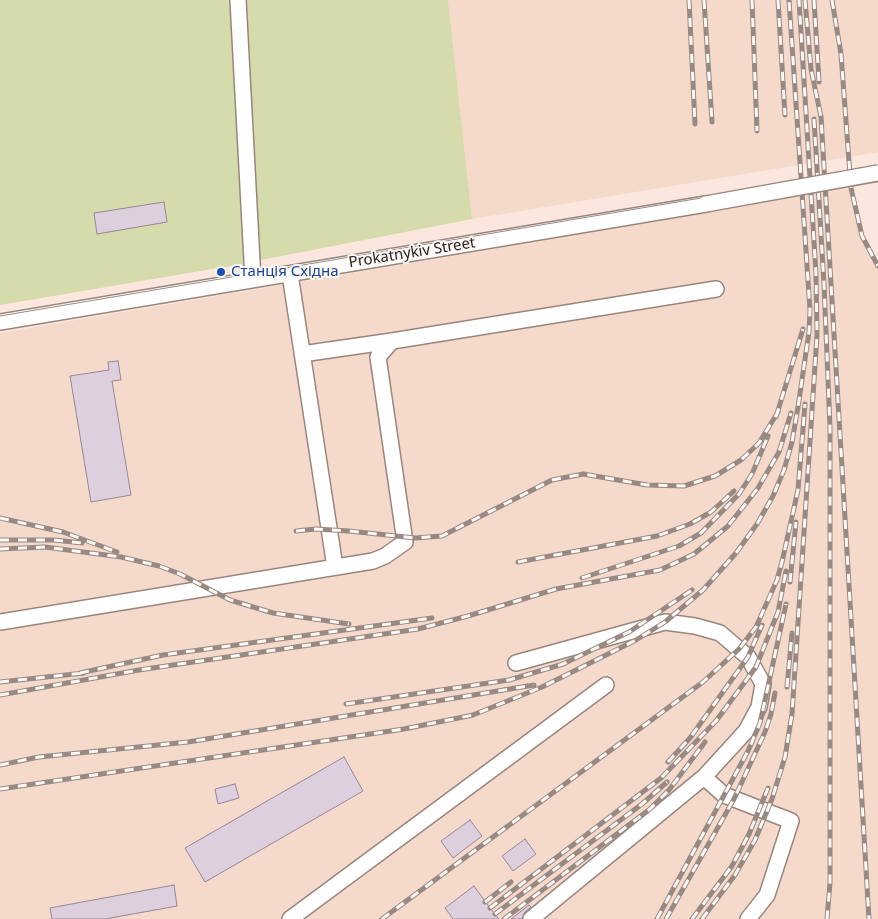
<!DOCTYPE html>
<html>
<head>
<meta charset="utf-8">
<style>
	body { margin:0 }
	canvas { display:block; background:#fbe7dd }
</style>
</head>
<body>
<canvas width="878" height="919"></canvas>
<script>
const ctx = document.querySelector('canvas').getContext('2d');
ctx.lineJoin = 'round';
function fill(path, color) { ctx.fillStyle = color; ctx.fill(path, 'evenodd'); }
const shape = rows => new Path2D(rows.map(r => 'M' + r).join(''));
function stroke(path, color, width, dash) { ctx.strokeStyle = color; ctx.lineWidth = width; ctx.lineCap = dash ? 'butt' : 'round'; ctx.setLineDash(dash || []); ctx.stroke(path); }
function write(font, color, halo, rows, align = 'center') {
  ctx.font = font + ' "Noto Sans",sans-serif'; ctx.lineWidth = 4; ctx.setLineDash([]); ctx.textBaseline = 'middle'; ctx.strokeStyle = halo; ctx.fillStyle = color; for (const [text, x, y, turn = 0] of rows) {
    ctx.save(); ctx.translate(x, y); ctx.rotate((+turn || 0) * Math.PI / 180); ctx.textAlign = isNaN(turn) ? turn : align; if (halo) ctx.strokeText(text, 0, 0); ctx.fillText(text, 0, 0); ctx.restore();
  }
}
const built = shape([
	[448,0,878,0,878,152,472,219],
	[851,188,862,236,878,266,878,919,0,919,0,333]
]);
const green = shape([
	[0,0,448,0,472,219,230,266,0,305]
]);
const building = shape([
	[164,202,167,222,97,234,94,213,164,202],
	[118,361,121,380,112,381,131,495,91,502,70,376,109,370,108,362,118,361],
	[344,757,363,791,205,882,185,848,344,757],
	[235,784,239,798,218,804,215,789,235,784],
	[470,820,482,836,453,858,441,841,470,820],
	[525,839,536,854,513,871,502,856,525,839],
	[174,885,177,906,105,919,52,919,50,908,174,885],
	[474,886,490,908,499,919,453,919,445,908,474,886],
	[529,905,531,907,525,912,522,919,511,919,529,905]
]);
const minor = shape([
	[238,0,253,280],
	[290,274,335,567],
	[0,322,706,204],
	[302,354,392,341],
	[0,622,373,561,385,556,405,542,378,357,392,341,716,289],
	[516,663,665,622,695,626,720,633,748,657,763,684,759,707,746,731,704,777],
	[290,919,606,685],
	[531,919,704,777,724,795,791,821,767,895,748,919]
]);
const tram = shape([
	[0,316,707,197,878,165]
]);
const rail = shape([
	[689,0,695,124],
	[704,0,712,122],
	[752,0,757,131],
	[778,0,785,115],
	[805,0,811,69,821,117,869,919],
	[814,0,819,82],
	[832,0,841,54,851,188,862,236,878,266],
	[814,119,824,284,830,427,830,883,827,919],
	[776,417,803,329],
	[0,518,63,532,117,552],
	[296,531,316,529,349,531,415,538,442,536,552,480,583,474,647,485,684,486,715,476,741,460,759,443,778,412],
	[0,540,54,540,82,543],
	[0,549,45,547,121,557,159,566,180,574,230,600,273,613,349,624],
	[518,562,657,536,690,524,711,512,734,491],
	[582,578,679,546,701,533,739,494,752,474,768,436],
	[790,582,796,522],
	[80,673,163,655,432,618],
	[0,682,84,673],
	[787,687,792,633],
	[0,695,139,670,418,629,468,616,556,589,660,570,694,554,728,526,758,488,779,452,791,413],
	[346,704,509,680,563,664,629,632,692,590],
	[668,762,690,738,748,657,762,625],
	[0,765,39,757,188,742,534,685],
	[0,789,404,729,473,715,542,687,636,640,665,622,703,590,736,553,757,524,773,496,784,470,792,442,798,407,809,332,810,310,789,0],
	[485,902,511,882],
	[490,908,661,778,716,721,756,667,778,612,786,571],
	[495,914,642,804,667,782],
	[382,919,703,682,739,649,756,627,777,580,782,562,798,490,805,404],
	[504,919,650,809,669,790,705,742],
	[657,919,748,751,760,723,786,604],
	[666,919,734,799,765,732,771,714,775,693],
	[692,919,732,866,749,834,768,788],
	[702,919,735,875,755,840,772,799,785,757,792,714,817,335,816,274,799,0]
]);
const minorBridge = shape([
	[706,204,878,173]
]);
const markers = [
	[221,272,5,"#1a4fb4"]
];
const streetNames = [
	["Prokatnykiv Street",412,253,-9]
];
const transitNames = [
	["Станція Східна",231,272]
];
fill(built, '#f5d9cb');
fill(green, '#d5dbab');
fill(building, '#ddcfde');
stroke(building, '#958896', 1);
stroke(minor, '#98867d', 18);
stroke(minor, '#fff', 15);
stroke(tram, '#988a83', 1);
stroke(rail, '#988a83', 5);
stroke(rail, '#fcf8f6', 3, [9]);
stroke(minorBridge, '#98867d', 18, []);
stroke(minorBridge, '#fff', 15);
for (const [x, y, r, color] of markers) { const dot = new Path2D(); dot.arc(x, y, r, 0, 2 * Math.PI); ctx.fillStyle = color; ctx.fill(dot); stroke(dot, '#fcf8f6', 2); }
write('15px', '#28201d', '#fcf8f6', streetNames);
write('15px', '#164399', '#fcf8f6', transitNames, 'left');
</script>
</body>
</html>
